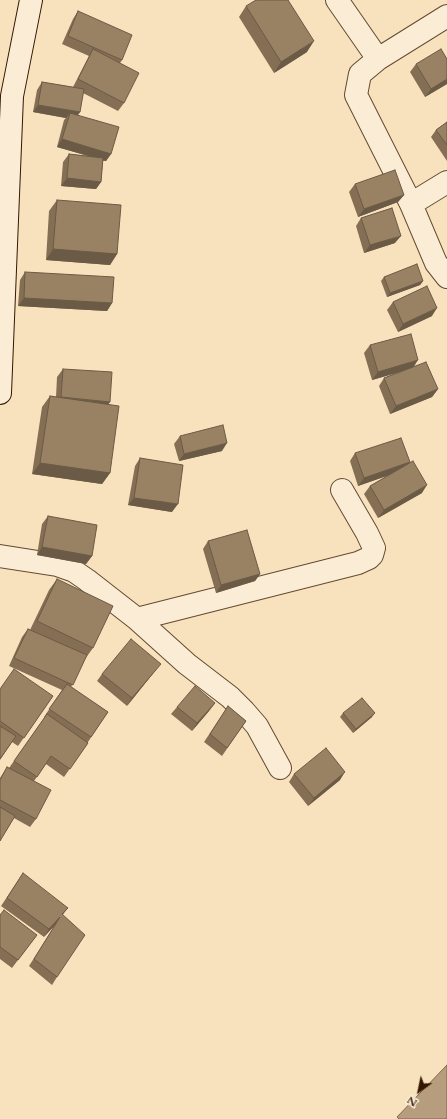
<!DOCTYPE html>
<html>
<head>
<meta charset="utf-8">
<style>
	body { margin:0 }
	#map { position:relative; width:447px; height:1119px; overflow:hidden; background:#f8e2be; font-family:Cardo,serif }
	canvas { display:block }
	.north { position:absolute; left:399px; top:1071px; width:40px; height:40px; -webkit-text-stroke:3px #faecd5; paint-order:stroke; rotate:213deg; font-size:11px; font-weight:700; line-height:16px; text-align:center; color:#331701 }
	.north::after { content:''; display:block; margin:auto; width:14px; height:18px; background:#331701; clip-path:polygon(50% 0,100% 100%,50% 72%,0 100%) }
</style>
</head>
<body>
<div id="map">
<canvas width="447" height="1119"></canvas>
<div class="north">N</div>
</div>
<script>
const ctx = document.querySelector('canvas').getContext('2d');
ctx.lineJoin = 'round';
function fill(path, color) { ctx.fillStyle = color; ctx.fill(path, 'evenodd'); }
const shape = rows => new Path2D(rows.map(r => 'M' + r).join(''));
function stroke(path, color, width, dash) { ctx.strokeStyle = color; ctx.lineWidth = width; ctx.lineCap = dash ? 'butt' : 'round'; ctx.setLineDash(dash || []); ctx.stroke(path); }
const water = shape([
	[447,1065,447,1119,399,1119,397,1117,447,1065]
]);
const minor = shape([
	[337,0,378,59],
	[447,16,378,59,360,74,356,95,411,204,436,263,447,277],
	[411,204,447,182],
	[0,556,57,565,74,571,87,580,137,619,187,664,230,697,244,711,257,726,280,768],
	[137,619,358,563,369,558,372,555,374,548,367,533,342,490]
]);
const secondary = shape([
	[0,393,12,96,31,0]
]);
const wall = shape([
	[246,6,307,52,274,73,239,17],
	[78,11,122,60,120,63,124,103,118,111,83,93,80,112,78,115,111,154,106,161,103,161,101,182,96,189,61,186,63,162,69,154,88,156,57,147,64,120,66,118,33,112,37,90,42,82,73,87,89,56,62,44,73,19],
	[416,64,447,84,425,97,410,72],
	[447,122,447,161,431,137,436,130],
	[355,184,404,195,398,202,358,217,349,192],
	[57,200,117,254,110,265,46,260,49,211],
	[361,218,395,243,364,253,356,226],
	[25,272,112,303,107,311,18,306,20,280],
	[384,277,423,281,420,285,387,297,381,281],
	[393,302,432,316,398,332,387,310],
	[370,345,414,366,438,389,432,397,390,414,379,386,384,378,400,372,372,380,364,353],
	[63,369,110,402,108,404,110,473,102,484,32,474,42,407,50,396,56,397,57,377],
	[180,436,222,451,179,461,174,444],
	[355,453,409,463,422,493,378,518,364,494,370,486,389,475,358,486,350,461],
	[140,458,172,512,128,505,135,466],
	[48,516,92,556,86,564,37,555,42,524],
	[208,541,260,574,255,581,216,593,203,549],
	[57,579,93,648,85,659,71,687,108,712,88,742,88,743,64,777,46,764,34,781,36,819,30,827,14,818,0,841,0,778,7,767,9,768,45,717,44,717,62,690,9,666,22,637,28,629,30,630,49,590],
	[155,671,127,706,97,681,102,674],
	[0,689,53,696,18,746,12,742,0,760],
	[215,703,209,711,192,731,171,714,177,707],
	[228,706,246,721,222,756,204,742],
	[343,713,372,717,353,733,340,717],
	[294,774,340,780,308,806,289,782],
	[23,873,63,915,57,977,52,985,29,966,55,925,44,937,1,906],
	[0,915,37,935,12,968,0,959]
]);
const shadedWall = shape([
	[314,41,307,52,274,73,281,62],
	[447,79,447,84,425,97,431,89],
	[38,105,80,112,74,120,70,113,66,118,33,112],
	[62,139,111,154,106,161,57,147],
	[67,178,101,182,96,189,61,186],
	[404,195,398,202,358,217,364,209],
	[401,236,395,243,364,253,370,245],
	[53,249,117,254,110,265,46,260],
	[423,281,420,285,387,297,390,293],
	[24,298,112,303,107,311,18,306],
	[437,308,432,316,398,332,403,324],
	[418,360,413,368,372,380,378,372],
	[438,389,432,397,390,414,396,406],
	[61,398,110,402,104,410],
	[227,443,222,451,179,461,184,454],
	[410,462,404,470,358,486,364,478],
	[40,463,110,473,102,484,32,474],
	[427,485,422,493,378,518,384,510],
	[134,498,178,504,172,512,128,505],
	[42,547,92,556,86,564,37,555],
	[260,574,255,581,216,593,221,585],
	[161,664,155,671,127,706,132,698],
	[215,703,209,711,192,731,197,723],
	[375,713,372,717,353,733,356,729],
	[345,772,340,780,308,806,314,798],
	[68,908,55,925,44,937,49,929]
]);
const building = shape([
	[256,0,288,0,314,41,281,62,246,6,256,0],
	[78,11,132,35,122,60,68,36,78,11],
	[93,49,139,73,124,103,78,79,93,49],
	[441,49,447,59,447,79,431,89,416,64,441,49],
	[42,82,84,89,80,112,38,105,42,82],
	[70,113,119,127,111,154,62,139,70,113],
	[447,122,447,145,436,130,447,122],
	[69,154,103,158,101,182,67,178,69,154],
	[395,170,404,195,364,209,355,184,395,170],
	[57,200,121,205,117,254,53,249,57,200],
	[392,208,401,236,370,245,361,218,392,208],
	[417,264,423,281,390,293,384,277,417,264],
	[25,272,114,277,112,303,24,298,25,272],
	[427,286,437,308,403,324,393,302,427,286],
	[411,334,418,360,378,372,370,345,411,334],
	[426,362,438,389,396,406,384,378,426,362],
	[63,369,112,372,110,402,61,397,63,369],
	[50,396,119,406,110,473,40,463,50,396],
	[223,425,227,443,184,454,180,436,223,425],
	[401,438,410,462,364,478,355,453,401,438],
	[140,458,183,465,178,504,134,498,140,458],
	[413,461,427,485,384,510,370,486,413,461],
	[48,516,97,525,92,556,42,547,48,516],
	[247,530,260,574,221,585,208,541,247,530],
	[57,579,113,606,93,648,37,621,57,579],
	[28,629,87,655,73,685,14,658,28,629],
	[131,639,161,664,132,698,102,674,131,639],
	[14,669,53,696,24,738,0,721,0,689,14,669],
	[67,684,108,712,91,737,49,709,67,684],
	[195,686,215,703,197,723,177,707,195,686],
	[362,698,375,713,356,729,343,713,362,698],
	[228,706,246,721,227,748,210,734,228,706],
	[47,714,88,743,70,769,51,756,37,777,14,761,47,714],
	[0,726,16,736,0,759,0,726],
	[326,748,345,772,314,798,294,774,326,748],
	[7,767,51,790,36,819,0,800,0,780,7,767],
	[0,807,15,816,0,841,0,807],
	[23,873,68,908,62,914,85,935,57,977,34,959,60,917,49,929,7,898,23,873],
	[4,910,37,935,18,960,0,947,0,915,4,910]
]);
fill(water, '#b59d7e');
stroke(water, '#81674c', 1);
stroke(minor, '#644a30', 24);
stroke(secondary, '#331701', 24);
stroke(minor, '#faecd5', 22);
stroke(secondary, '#faecd5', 22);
fill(wall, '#846f55');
fill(shadedWall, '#6b5a45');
fill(building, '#998163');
stroke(building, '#6b5a45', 1);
</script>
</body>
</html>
